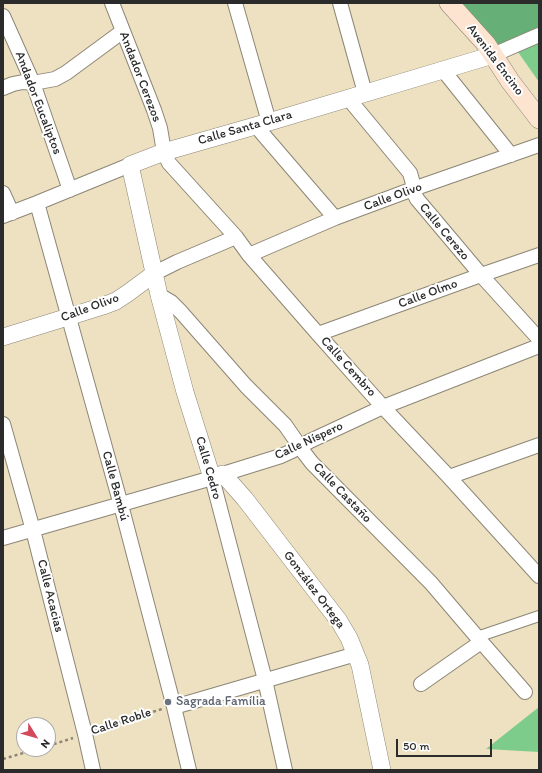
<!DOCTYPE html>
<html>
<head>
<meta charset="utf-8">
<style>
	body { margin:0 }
	#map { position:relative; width:542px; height:773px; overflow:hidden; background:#eee1c1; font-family:Itim,sans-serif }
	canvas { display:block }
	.frame { position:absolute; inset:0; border:4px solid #2b2b2b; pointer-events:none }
	.north { position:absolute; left:16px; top:717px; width:40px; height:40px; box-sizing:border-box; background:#fff; border:1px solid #aaa; border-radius:50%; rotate:127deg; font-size:11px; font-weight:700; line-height:16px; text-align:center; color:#2b2b2b }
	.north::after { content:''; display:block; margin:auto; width:14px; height:18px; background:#d1495b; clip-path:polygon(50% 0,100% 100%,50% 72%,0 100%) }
	.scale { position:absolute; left:396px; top:739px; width:96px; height:18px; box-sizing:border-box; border:2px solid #2b2b2b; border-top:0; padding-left:5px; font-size:12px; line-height:14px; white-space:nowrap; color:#2b2b2b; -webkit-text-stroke:3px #fff; paint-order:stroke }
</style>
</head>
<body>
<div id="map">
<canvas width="542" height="773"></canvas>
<div class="frame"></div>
<div class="north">N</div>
<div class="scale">50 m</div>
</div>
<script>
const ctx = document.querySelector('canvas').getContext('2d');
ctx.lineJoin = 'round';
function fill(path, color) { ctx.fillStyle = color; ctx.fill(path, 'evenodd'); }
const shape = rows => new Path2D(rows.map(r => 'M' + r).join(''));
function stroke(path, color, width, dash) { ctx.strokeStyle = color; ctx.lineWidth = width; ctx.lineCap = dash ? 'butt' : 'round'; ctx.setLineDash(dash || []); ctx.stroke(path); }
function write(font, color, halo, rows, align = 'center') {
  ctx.font = font + ' Itim,sans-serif'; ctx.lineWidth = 4; ctx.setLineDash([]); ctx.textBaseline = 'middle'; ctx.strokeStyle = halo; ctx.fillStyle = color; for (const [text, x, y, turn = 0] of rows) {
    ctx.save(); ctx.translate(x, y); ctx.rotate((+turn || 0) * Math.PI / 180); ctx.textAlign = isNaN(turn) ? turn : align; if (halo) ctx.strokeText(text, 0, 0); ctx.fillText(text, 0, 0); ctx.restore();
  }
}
const green = shape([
	[539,43,539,82,518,52],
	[539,707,539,752,486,749]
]);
const forest = shape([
	[459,3,539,3,539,27,498,45]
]);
const path = shape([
	[96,730,162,709],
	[48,746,73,738],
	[3,759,37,749]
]);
const pedestrian = shape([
	[477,637,539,616]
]);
const minor = shape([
	[112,3,154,110,160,128,164,152,169,163,236,237,249,255,318,334,383,407,449,477,539,576],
	[235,3,269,122],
	[340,3,365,93],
	[3,16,33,83,70,190],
	[493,55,539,35],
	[443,70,511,155],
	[3,88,13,84,23,82,33,83,55,79,66,73,123,31],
	[348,98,410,173,412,180,415,195,417,199,481,275,539,339],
	[255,125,335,218],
	[3,193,12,213],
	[37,203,121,505,174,707,189,770],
	[3,216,37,203,130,165],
	[249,255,335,218,413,189,539,145],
	[155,273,177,262,236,237],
	[159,295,171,302,181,312,246,386,285,425,292,435,305,454,312,463,431,583,477,637,525,692],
	[318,334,481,275,539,255],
	[3,424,33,530,85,734,93,770],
	[223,474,281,456,292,451,310,441,383,407,539,346],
	[449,477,539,445],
	[3,538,212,478,265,680,285,770],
	[421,684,481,642],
	[174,707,356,654]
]);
const tertiary = shape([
	[3,337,68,317,103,306,116,301,128,293,155,273],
	[382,770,360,665,349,638,339,621,245,499,223,474,212,478,185,392,159,295,130,165,164,152,269,122,493,55]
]);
const secondary = shape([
	[449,3,486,44,510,81,539,119]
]);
const markers = [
	[168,702,4,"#6b7280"]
];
const streetNames = [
	["Avenida Encino",495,60,53],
	["Andador Cerezos",140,77,69],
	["Andador Eucaliptos",38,103,69],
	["Calle Santa Clara",245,128,-16],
	["Calle Olivo",393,197,-20],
	["Calle Cerezo",444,232,50],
	["Calle Olmo",428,294,-20],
	["Calle Olivo",90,308,-20],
	["Calle Cembro",348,367,48],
	["Calle Níspero",309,441,-25],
	["Calle Cedro",208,468,74],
	["Calle Bambú",115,486,75],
	["Calle Castaño",342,493,46],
	["González Ortega",314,590,53],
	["Calle Acacias",50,596,76],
	["Calle Roble",121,722,-18]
];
const worshipNames = [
	["Sagrada Família",176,702]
];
fill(green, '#7ecc8c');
fill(forest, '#66b078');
stroke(pedestrian, '#8c8676', 12);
stroke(minor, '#8c8676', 16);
stroke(tertiary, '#8c8676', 18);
stroke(secondary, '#8c8676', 20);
stroke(path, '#8c8676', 2.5, [3, 3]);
stroke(pedestrian, '#fff', 10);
stroke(minor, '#fff', 14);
stroke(tertiary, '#fff', 17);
stroke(secondary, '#fde4d1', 19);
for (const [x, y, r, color] of markers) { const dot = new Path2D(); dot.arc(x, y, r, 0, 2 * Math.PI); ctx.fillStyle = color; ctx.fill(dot); stroke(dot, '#fff', 1.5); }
write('13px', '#2b2b2b', '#fff', streetNames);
write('13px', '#5b616d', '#fff', worshipNames, 'left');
</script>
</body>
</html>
